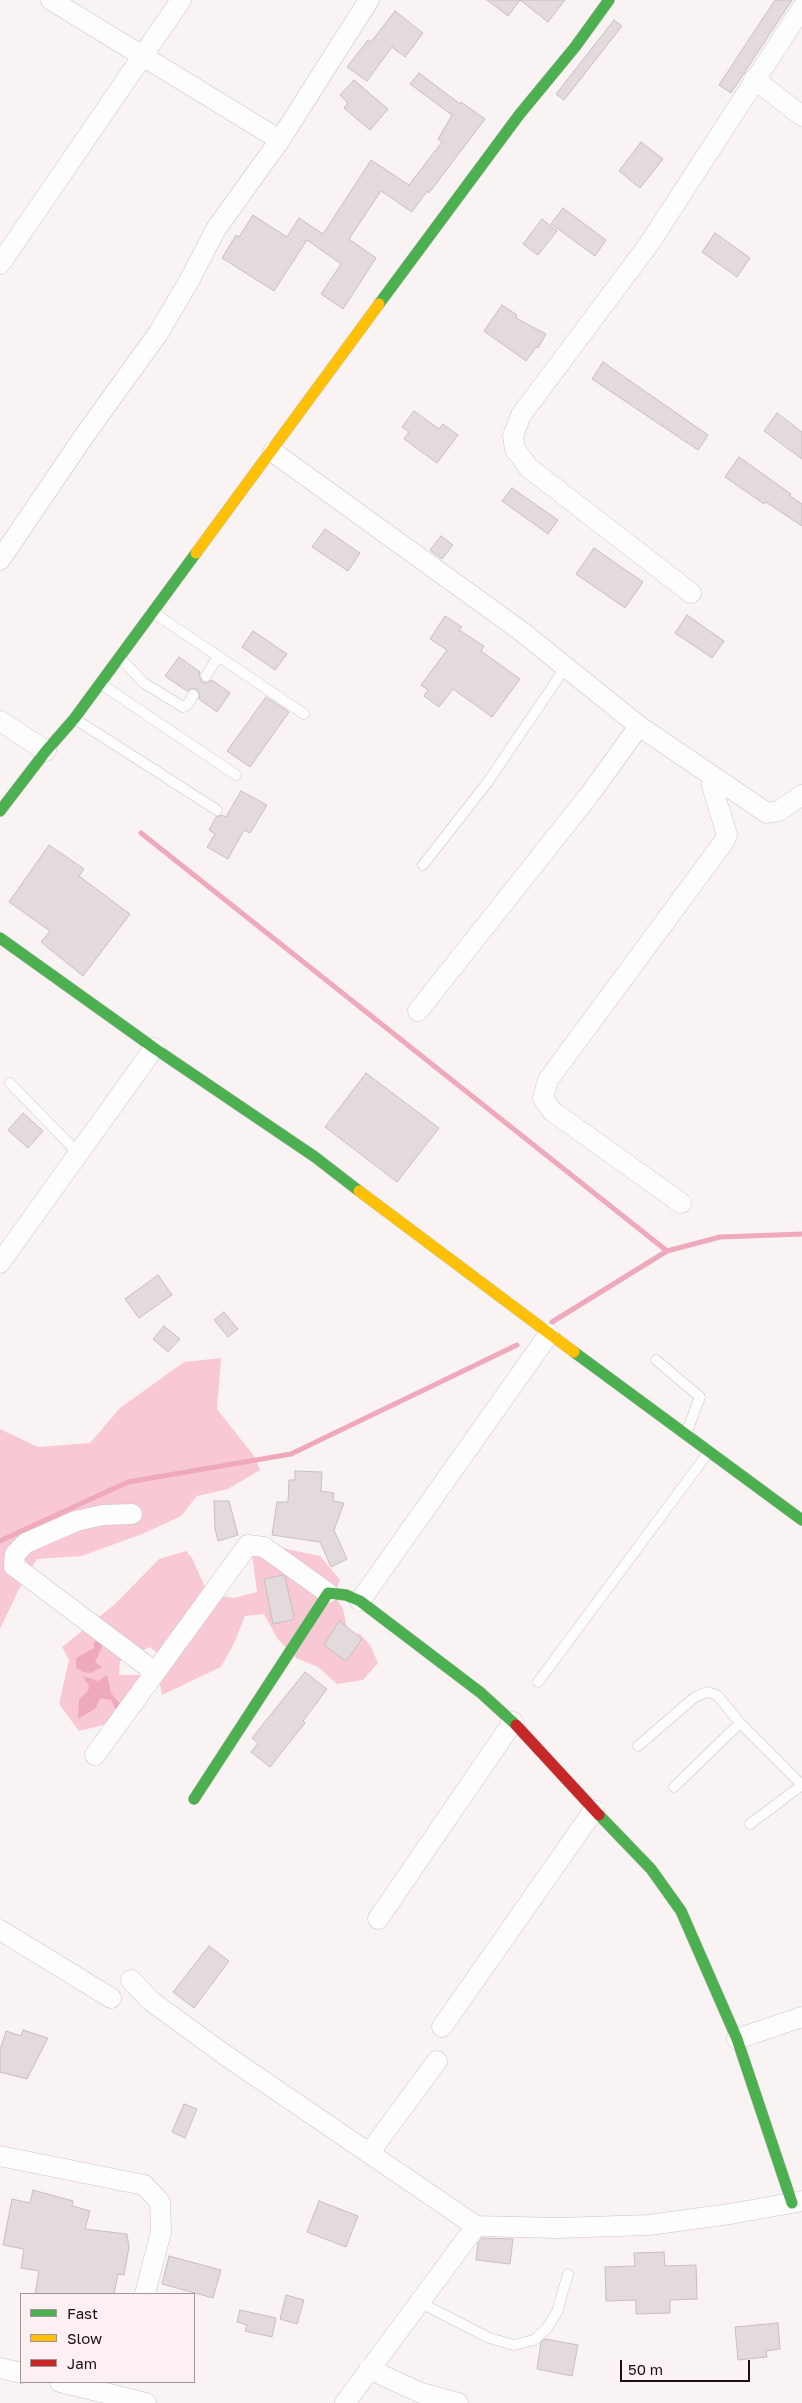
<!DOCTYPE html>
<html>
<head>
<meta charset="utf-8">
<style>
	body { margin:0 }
	#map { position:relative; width:802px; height:2403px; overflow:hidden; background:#faf3f4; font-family:"Golos Text",sans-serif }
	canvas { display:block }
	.legend { position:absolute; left:20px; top:2293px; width:175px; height:90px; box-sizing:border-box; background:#fdf0f3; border:1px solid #a39699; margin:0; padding:6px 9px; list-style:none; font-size:15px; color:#1b1013 }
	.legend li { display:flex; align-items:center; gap:10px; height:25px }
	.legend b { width:25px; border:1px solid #a39699 }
	.scale { position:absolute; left:620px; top:2360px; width:130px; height:22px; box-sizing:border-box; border:2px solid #1b1013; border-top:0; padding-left:6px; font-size:15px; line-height:18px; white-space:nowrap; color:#1b1013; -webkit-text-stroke:4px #fdf0f3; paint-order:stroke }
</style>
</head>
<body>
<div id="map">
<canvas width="802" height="2403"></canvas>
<ul class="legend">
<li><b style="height:6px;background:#4caf50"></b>Fast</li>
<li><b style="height:6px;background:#ffc107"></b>Slow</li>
<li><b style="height:6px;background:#c62828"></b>Jam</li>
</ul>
<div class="scale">50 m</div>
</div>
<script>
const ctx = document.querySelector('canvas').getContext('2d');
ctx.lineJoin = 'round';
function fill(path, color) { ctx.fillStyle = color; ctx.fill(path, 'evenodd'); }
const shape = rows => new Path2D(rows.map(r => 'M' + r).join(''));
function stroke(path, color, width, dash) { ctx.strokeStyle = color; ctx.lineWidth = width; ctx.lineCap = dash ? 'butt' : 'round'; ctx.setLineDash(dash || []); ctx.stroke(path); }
const forest = shape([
	[221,1358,217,1409,254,1456,260,1470,228,1489,197,1496,181,1516,142,1534,82,1556,37,1559,20,1587,0,1629,0,1429,38,1447,90,1443,120,1408,184,1362],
	[282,1548,320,1556,340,1580,334,1595,343,1609,348,1632,360,1634,370,1645,378,1663,363,1680,337,1684,318,1667,296,1658,277,1638,264,1614,245,1616,234,1643,221,1667,162,1695,159,1680,162,1657,150,1647,120,1661,119,1675,147,1675,107,1724,79,1731,59,1704,69,1660,62,1647,115,1604,159,1559,186,1551,192,1558,205,1587,216,1595,234,1598,257,1592,252,1554]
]);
const water = shape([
	[100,1641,102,1647,95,1662,102,1667,91,1673,83,1672,76,1668,76,1658,94,1648,94,1642],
	[107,1675,111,1693,122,1706,115,1709,111,1700,100,1698,96,1708,78,1719,79,1699,88,1691,89,1686,83,1676,98,1681]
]);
const stream = shape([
	[141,833,667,1251],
	[552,1322,667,1251,720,1237,802,1234],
	[0,1541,128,1482,291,1454,517,1345]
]);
const building = shape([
	[487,0,565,0,548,22,520,0,508,16,487,0],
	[775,0,792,0,731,93,719,85,775,0],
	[395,11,423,33,405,57,392,47,367,81,347,67,368,40,371,42,395,11],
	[614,20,622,26,564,100,556,94,614,20],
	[419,73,460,104,461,102,485,119,429,193,427,191,412,212,381,191,349,239,376,258,343,309,321,294,341,264,307,240,274,291,222,258,236,235,239,237,253,215,287,237,299,218,323,234,371,160,409,185,442,142,438,139,452,115,410,84,419,73],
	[354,80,388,109,370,130,344,108,348,103,340,95,354,80],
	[641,142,663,159,640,188,619,171,641,142],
	[563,208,606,240,595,256,551,224,563,208],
	[542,219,557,231,538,255,523,244,542,219],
	[715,233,750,258,737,277,702,252,715,233],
	[502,305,517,315,516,318,546,334,538,348,536,347,526,361,484,331,502,305],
	[603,362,708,435,698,450,592,379,603,362],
	[414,411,439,429,443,424,458,435,437,463,404,439,409,432,402,427,414,411],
	[777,413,802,432,802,459,764,431,777,413],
	[739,457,791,494,790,496,802,504,802,526,766,502,764,504,725,477,739,457],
	[512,488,558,520,548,534,502,501,512,488],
	[325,529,360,553,348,571,312,547,325,529],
	[441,536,453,545,442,559,430,550,441,536],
	[594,548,643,582,625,608,576,574,594,548],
	[687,615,724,641,712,658,675,633,687,615],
	[445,616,462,627,459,630,484,646,481,651,520,679,492,717,453,689,439,707,424,696,428,690,421,685,447,650,430,639,445,616],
	[253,631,287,654,275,670,242,647,253,631],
	[179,657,200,672,199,676,202,682,206,683,212,680,230,693,217,712,199,699,200,694,196,689,192,688,187,691,165,676,179,657],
	[266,697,289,712,250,767,227,751,266,697],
	[241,791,267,805,250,833,244,830,228,859,207,847,215,834,209,830,216,817,222,815,226,817,241,791],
	[49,845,84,869,79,876,130,914,83,976,41,942,50,931,9,902,49,845],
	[366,1073,439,1128,397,1182,325,1127,366,1073],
	[23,1113,43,1131,28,1148,8,1130,23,1113],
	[158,1275,172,1295,139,1318,125,1299,158,1275],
	[224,1312,238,1329,228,1337,214,1320,224,1312],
	[164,1326,180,1339,168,1352,153,1339,164,1326],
	[295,1471,322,1472,321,1491,334,1493,333,1501,344,1503,334,1530,347,1559,331,1567,320,1542,272,1535,277,1502,288,1502,289,1480,295,1480,295,1471],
	[214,1501,229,1501,238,1535,218,1541,215,1529,214,1501],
	[283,1575,285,1577,294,1617,292,1620,273,1624,264,1579,283,1575],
	[339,1621,362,1639,346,1661,324,1645,339,1621],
	[305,1672,327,1689,303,1721,305,1723,270,1767,251,1752,258,1743,252,1738,305,1672],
	[209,1946,229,1961,194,2008,173,1992,209,1946],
	[23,2030,48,2038,27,2079,0,2072,0,2050,6,2031,21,2036,23,2030],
	[184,2104,197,2109,185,2138,172,2132,184,2104],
	[33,2190,73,2201,72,2206,90,2211,85,2229,127,2234,129,2247,124,2275,118,2274,114,2294,35,2294,39,2271,21,2268,24,2249,3,2245,12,2199,30,2203,33,2190],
	[319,2201,358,2216,346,2247,307,2232,319,2201],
	[482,2238,513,2239,510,2264,476,2260,478,2243,482,2238],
	[664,2252,665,2266,696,2265,697,2299,670,2300,670,2313,636,2314,636,2300,606,2301,605,2267,635,2266,634,2253,664,2252],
	[169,2256,221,2270,213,2298,162,2284,169,2256],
	[286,2295,304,2300,297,2324,280,2319,286,2295],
	[240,2310,276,2318,272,2337,245,2331,247,2325,237,2322,240,2310],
	[778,2323,780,2349,766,2351,767,2357,738,2360,735,2327,778,2323],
	[545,2339,578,2345,572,2376,537,2369,541,2342,545,2339]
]);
const lane = shape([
	[154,613,304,714],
	[120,658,144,683,183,707,189,703,193,695],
	[206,676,217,658],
	[101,684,236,775],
	[75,719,217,810],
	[423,865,487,783,565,668],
	[10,1083,79,1154],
	[656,1360,700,1397,686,1434],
	[538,1682,708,1453],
	[638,1746,695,1697,707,1692,717,1695,740,1723,802,1785],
	[674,1787,740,1723],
	[750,1824,802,1785],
	[419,2302,489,2338,514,2345,534,2340,547,2328,557,2312,568,2274]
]);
const street = shape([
	[51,0,280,140],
	[754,79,802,116],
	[0,264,181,0],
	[273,452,521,631,639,726,767,813,779,811,802,795],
	[0,560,82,439,159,332,189,281,216,229,280,140,369,0],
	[691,593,529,468,515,449,513,436,521,415,649,244,802,8],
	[0,721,46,751],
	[418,1011,590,794,639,726],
	[681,1203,552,1111,543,1098,548,1080,723,843,727,835,712,786,713,777],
	[0,1263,154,1048],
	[132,1514,103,1515,76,1521,26,1543,15,1554,14,1566,155,1672],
	[360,1601,549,1334],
	[95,1755,248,1545,264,1547,328,1593],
	[378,1919,513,1722],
	[0,1930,111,1998],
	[131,1980,151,2001,225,2055,476,2226,558,2228,649,2225,730,2214,802,2201],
	[442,2027,594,1810],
	[737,2039,802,2017],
	[370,2152,437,2061],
	[0,2156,144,2185,160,2202,161,2232,145,2294],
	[0,2368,21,2373],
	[369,2369,421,2393,458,2403],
	[60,2382,146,2403],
	[345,2403,476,2226]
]);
const fast = shape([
	[379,304,519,115,575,47,609,0],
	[0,811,46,751,74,719,196,553],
	[0,938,154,1048,315,1157,359,1191],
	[574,1352,802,1520],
	[194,1799,328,1593,346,1595,360,1601,481,1693,516,1725],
	[599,1815,651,1869,681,1911,737,2039,792,2203]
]);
const slow = shape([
	[196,553,379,304],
	[359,1191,574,1352]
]);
const jam = shape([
	[516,1725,599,1815]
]);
fill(forest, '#f8c9d5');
fill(water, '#eea9bd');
stroke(stream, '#eea9bd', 5);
fill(building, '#e3dadc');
stroke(building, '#c7bec0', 1);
stroke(lane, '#ccc3c5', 11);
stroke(street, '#ccc3c5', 21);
stroke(fast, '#ccc3c5', 12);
stroke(slow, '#ccc3c5', 12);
stroke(jam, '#ccc3c5', 12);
stroke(lane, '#fefdfd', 10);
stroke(street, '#fefdfd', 20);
stroke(fast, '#4caf50', 11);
stroke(slow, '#ffc107', 11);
stroke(jam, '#c62828', 11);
</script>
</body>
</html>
